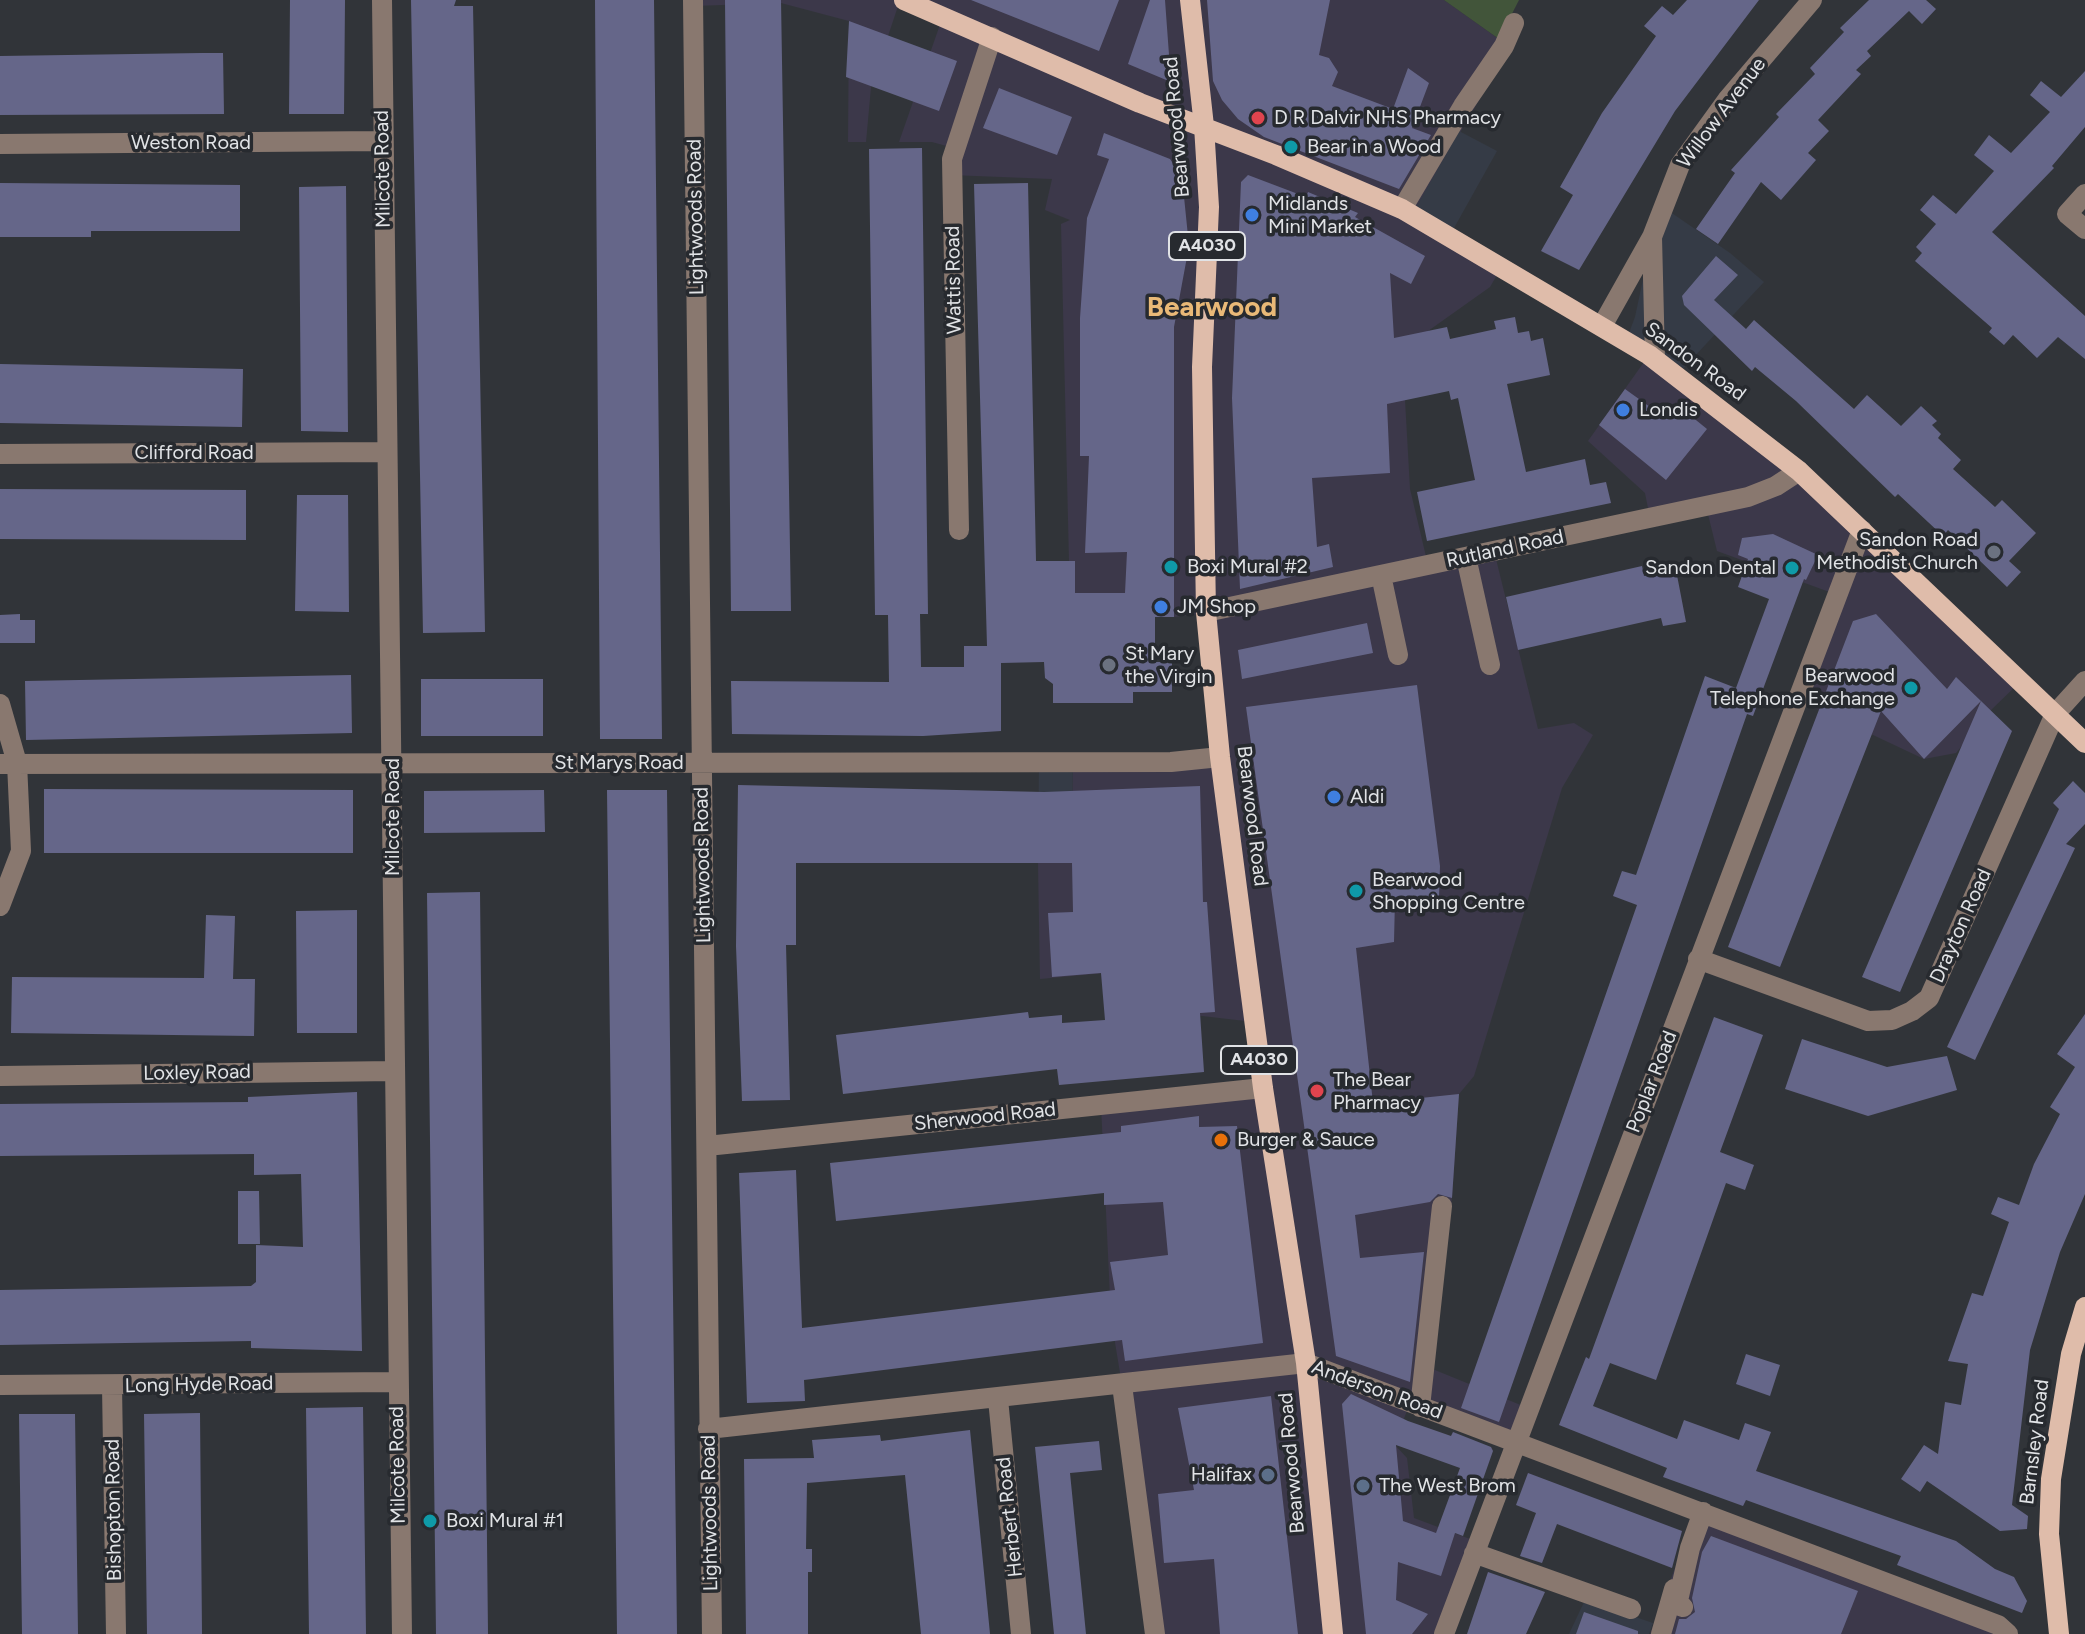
<!DOCTYPE html>
<html>
<head>
<meta charset="utf-8">
<style>
	body { margin:0 }
	canvas { display:block; background:#313439 }
</style>
</head>
<body>
<canvas width="2085" height="1634"></canvas>
<script>
const ctx = document.querySelector('canvas').getContext('2d');
ctx.lineJoin = 'round';
function fill(path, color) { ctx.fillStyle = color; ctx.fill(path, 'evenodd'); }
const shape = rows => new Path2D(rows.map(r => 'M' + r).join(''));
function stroke(path, color, width, dash) { ctx.strokeStyle = color; ctx.lineWidth = width; ctx.lineCap = dash ? 'butt' : 'round'; ctx.setLineDash(dash || []); ctx.stroke(path); }
function write(font, color, halo, rows, align = 'center') {
  ctx.font = font + ' Figtree,sans-serif'; ctx.lineWidth = 7; ctx.setLineDash([]); ctx.textBaseline = 'middle'; ctx.strokeStyle = halo; ctx.fillStyle = color; for (const [text, x, y, turn = 0] of rows) {
    ctx.save(); ctx.translate(x, y); ctx.rotate((+turn || 0) * Math.PI / 180); ctx.textAlign = isNaN(turn) ? turn : align; if (halo) ctx.strokeText(text, 0, 0); ctx.fillText(text, 0, 0); ctx.restore();
  }
}
const commercial = shape([
	[693,0,900,0,871,87,866,142,848,142,849,21,781,3,693,6],
	[904,0,1444,0,1510,47,1412,215,1501,268,1490,287,1428,331,1405,400,1410,489,1428,565,1494,551,1538,729,1574,723,1593,735,1562,788,1474,1076,1459,1094,1452,1198,1430,1368,1528,1408,1516,1441,1410,1403,1394,1444,1407,1458,1414,1518,1478,1542,1444,1634,1158,1634,1132,1384,1122,1385,1111,1318,1101,1105,1263,1088,1254,1022,1185,1014,1115,972,1040,979,1038,863,1071,862,1073,762,1220,756,1205,613,1174,617,1023,615,1069,561,1061,224,1070,220,1045,210,1052,179,951,175,954,148,932,142,899,142,943,16],
	[1649,355,1799,471,2021,681,1991,710,1956,753,1924,759,1820,710,1794,703,1835,594,1717,551,1706,506,1650,518,1645,493,1588,441],
	[1697,1510,2008,1634,1650,1634]
]);
const built = shape([
	[1459,131,1497,151,1449,237,1412,215],
	[1663,207,1730,253,1764,282,1677,375,1626,341,1635,317,1652,237],
	[1039,762,1073,762,1071,862,1038,863],
	[1585,1600,1653,1623,1649,1634,1569,1634]
]);
const green = shape([
	[1444,0,1519,0,1499,39]
]);
const building = shape([
	[290,0,345,0,344,114,289,114],
	[411,0,456,0,454,6,473,6,485,632,423,633],
	[595,0,654,0,662,739,600,739],
	[725,0,781,0,791,611,731,611],
	[971,0,1119,0,1099,51],
	[1150,0,1165,0,1171,82,1128,64],
	[1207,0,1330,0,1319,55,1329,58,1338,72,1332,86,1393,109,1408,68,1429,83,1412,128,1431,135,1399,189,1264,137,1238,119,1222,100,1213,81],
	[1687,0,1759,0,1675,111,1579,270,1541,251,1573,195,1560,187,1602,113,1656,36,1644,26,1662,6,1673,15],
	[1869,0,1926,0,1936,9,1922,24,1909,11,1867,51,1871,56,1856,70,1861,74,1818,120,1829,131,1808,153,1816,160,1781,200,1761,182,1718,244,1696,229,1735,173,1731,170,1779,117,1776,114,1815,74,1810,68,1844,32,1840,28],
	[849,21,957,61,939,111,846,77],
	[202,53,223,53,224,114,0,115,0,56],
	[2085,71,2085,127,2052,166,2054,168,1992,232,2085,316,2085,359,2058,337,2037,358,2013,335,2004,345,1989,332,1992,328,1915,261,1922,253,1916,247,1936,224,1920,210,1933,195,1956,214,1994,171,1974,155,1989,135,2011,153,2050,112,2030,95,2041,81,2061,97],
	[999,88,1072,117,1057,155,983,128],
	[1104,133,1170,159,1182,177,1189,246,1174,327,1174,617,1155,617,1155,662,1172,662,1172,692,1133,692,1133,703,1053,703,1053,684,1045,678,1044,662,1001,663,1001,731,923,736,732,734,731,681,889,682,888,615,875,615,869,149,922,148,928,614,920,614,921,667,964,667,964,646,987,646,974,184,1028,183,1036,561,1075,561,1075,593,1125,593,1127,552,1085,553,1089,456,1080,456,1080,318,1087,218,1109,159,1097,155],
	[1248,175,1306,197,1308,192,1358,213,1355,217,1425,256,1411,284,1390,273,1394,338,1447,327,1450,339,1496,329,1494,321,1515,317,1518,333,1529,331,1531,341,1543,338,1550,375,1507,384,1526,472,1585,459,1590,485,1606,482,1611,503,1427,541,1417,492,1475,480,1458,398,1451,400,1449,391,1387,404,1390,473,1312,478,1317,547,1329,544,1333,567,1240,589,1232,398,1241,182],
	[0,183,240,185,240,231,91,231,91,237,0,237],
	[346,186,348,432,301,431,299,187],
	[1716,256,1738,275,1714,300,1746,329,1754,320,1854,409,1867,395,1901,426,1921,406,1937,421,1932,425,1941,434,1938,438,1961,460,1953,469,1995,507,2002,500,2036,533,2009,561,2021,572,2007,587,1948,530,1943,536,1898,494,1895,497,1796,401,1755,367,1752,371,1684,305,1682,296],
	[0,364,243,369,242,427,0,423],
	[1625,389,1664,417,1675,403,1707,429,1666,480,1599,425],
	[0,489,246,490,246,540,0,539],
	[297,495,348,495,349,612,295,611],
	[1773,534,1818,555,1806,580,1804,579,1753,716,1747,714,1499,1422,1461,1408,1637,905,1613,896,1622,871,1636,875,1705,676,1736,688,1769,599,1738,587,1748,559,1738,555,1742,538],
	[1642,566,1644,576,1676,570,1686,622,1663,626,1661,618,1518,650,1506,597],
	[20,614,20,620,35,620,35,643,0,643,0,615],
	[1876,614,1947,689,1956,677,1981,701,1924,759,1881,711,1780,967,1728,947,1853,621],
	[1367,623,1373,653,1242,679,1238,650],
	[351,675,352,733,26,740,25,681],
	[421,679,543,679,543,736,421,736],
	[1417,685,1440,866,1439,898,1395,899,1394,942,1356,948,1373,1103,1459,1094,1452,1198,1438,1194,1430,1202,1355,1215,1360,1258,1424,1252,1410,1382,1336,1356,1246,707],
	[1981,701,2012,731,1900,992,1862,977],
	[2073,781,2085,793,2085,824,2066,844,2075,848,1975,1060,1947,1047,2059,809,2053,803],
	[738,785,1044,792,1200,786,1203,902,1207,902,1215,1012,1200,1013,1204,1072,1059,1085,1057,1069,843,1094,836,1035,1028,1012,1029,1018,1062,1015,1062,1023,1105,1020,1101,973,1052,977,1048,913,1073,912,1072,863,796,863,796,945,786,945,790,1100,742,1101,736,946],
	[44,789,353,790,353,853,44,853],
	[544,790,545,832,424,833,424,791],
	[607,790,667,790,677,1634,617,1634],
	[480,892,488,1634,436,1634,427,893],
	[357,910,357,1033,297,1033,296,911],
	[206,915,235,916,233,979,255,979,254,1036,11,1033,12,977,204,978],
	[2085,1014,2085,1194,2060,1252,2030,1350,2012,1505,2028,1516,2027,1529,2000,1531,1927,1481,1920,1492,1901,1479,1924,1445,1938,1454,1945,1402,1961,1405,1968,1364,1948,1361,1972,1293,1983,1296,2009,1222,1991,1214,1998,1197,2019,1205,2034,1164,2060,1114,2050,1107,2075,1067,2057,1054],
	[1714,1017,1763,1035,1720,1152,1754,1165,1745,1190,1726,1183,1656,1380,1610,1363,1593,1406,1677,1439,1684,1420,1739,1440,1745,1423,1771,1432,1756,1471,1956,1541,1995,1569,2014,1577,2027,1601,2022,1613,1897,1565,1901,1556,1746,1500,1743,1506,1663,1477,1667,1468,1559,1425,1586,1357,1589,1359],
	[1802,1039,1887,1067,1947,1056,1957,1090,1868,1116,1785,1089],
	[357,1092,362,1351,251,1348,251,1341,0,1345,0,1290,251,1286,256,1282,256,1245,303,1247,301,1174,254,1175,254,1154,0,1156,0,1104,248,1102,248,1097],
	[1199,1116,1199,1127,1237,1126,1263,1343,1125,1361,1122,1340,804,1380,805,1401,747,1403,739,1173,796,1170,802,1328,1115,1290,1110,1262,1168,1255,1163,1202,1104,1205,1104,1193,836,1221,830,1163,1121,1132,1121,1126],
	[238,1191,259,1191,260,1244,238,1244],
	[1746,1354,1780,1365,1770,1396,1736,1384],
	[1351,1394,1408,1421,1451,1436,1453,1432,1491,1447,1493,1451,1463,1536,1455,1533,1441,1576,1398,1562,1396,1600,1428,1614,1412,1634,1366,1634,1342,1404],
	[1396,1445,1460,1468,1436,1533,1403,1521],
	[1271,1396,1298,1634,1220,1634,1214,1559,1164,1563,1158,1494,1194,1490,1178,1408],
	[363,1407,366,1634,309,1634,306,1408],
	[200,1413,202,1634,147,1634,144,1414],
	[19,1414,75,1414,78,1634,22,1634],
	[970,1430,990,1634,921,1634,905,1475,807,1483,806,1549,812,1549,812,1572,808,1572,808,1634,746,1634,744,1459,814,1458,812,1440,880,1435,881,1441],
	[1099,1441,1102,1470,1070,1473,1086,1634,1054,1634,1035,1447],
	[1528,1473,1682,1531,1672,1568,1557,1524,1542,1563,1520,1556,1536,1513,1516,1505],
	[1711,1536,1858,1591,1841,1634,1675,1634,1679,1619,1686,1619,1695,1612,1692,1598,1702,1552],
	[1488,1572,1545,1592,1526,1634,1467,1634],
	[1584,1612,1638,1631,1638,1634,1576,1634]
]);
const minor = shape([
	[382,0,402,1634],
	[693,0,712,1634],
	[0,144,383,141],
	[2085,194,2067,214,2085,229],
	[1402,209,1463,106,1504,46,1514,23],
	[1652,237,1655,359],
	[1602,326,1652,237,1680,165,1727,100,1812,0],
	[0,454,387,452],
	[959,530,952,159,992,37],
	[1466,557,1490,665],
	[1381,575,1398,655],
	[1206,612,1748,497,1776,486,1799,471],
	[0,704,17,763,21,851,0,906],
	[0,764,1171,762,1220,757],
	[1698,959,1868,1021,1892,1020,1912,1011,1929,998,2055,714,2085,681],
	[0,1076,394,1071],
	[707,1146,1263,1088],
	[0,1385,397,1382],
	[1122,1385,1155,1634],
	[112,1386,116,1634],
	[998,1399,1021,1634],
	[1420,1407,1442,1206],
	[708,1429,1306,1363,1998,1625,2008,1634],
	[1474,1553,1631,1609],
	[1683,1607,1677,1605,1690,1548,1703,1512],
	[1444,1634,1862,530],
	[1661,1634,1674,1589]
]);
const major = shape([
	[904,0,1140,103,1276,155,1402,209,1649,355,1799,471,2085,743],
	[1190,0,1204,126,1209,207,1202,367,1206,612,1220,757,1263,1088,1306,1363,1333,1634],
	[2059,1634,2049,1534,2051,1479,2071,1354,2085,1307]
]);
const markers = [
	[1258,118,8,"#e0444e"],
	[1291,147,8,"#0f9aa8"],
	[1252,215,8,"#3f7fe0"],
	[1623,410,8,"#3f7fe0"],
	[1994,552,8,"#6b7280"],
	[1171,567,8,"#0f9aa8"],
	[1792,568,8,"#0f9aa8"],
	[1161,607,8,"#3f7fe0"],
	[1109,665,8,"#6b7280"],
	[1911,688,8,"#0f9aa8"],
	[1334,797,8,"#3f7fe0"],
	[1356,891,8,"#0f9aa8"],
	[1317,1091,8,"#e0444e"],
	[1221,1140,8,"#e8710a"],
	[1268,1475,8,"#5c6f8a"],
	[1363,1486,8,"#5c6f8a"],
	[430,1521,8,"#0f9aa8"]
];
const shields = [
	[1207,246,76],
	[1259,1060,76]
];
const shieldNames = [
	["A4030",1207,246],
	["A4030",1259,1060]
];
const streetNames = [
	["Willow Avenue",1722,113,-53],
	["Bearwood Road",1177,127,-95],
	["Weston Road",191,143],
	["Milcote Road",383,169,-91],
	["Lightwoods Road",696,217,-91],
	["Wattis Road",954,280,-91],
	["Sandon Road",1695,362,36],
	["Clifford Road",194,453],
	["Rutland Road",1505,549,-12],
	["St Marys Road",619,763],
	["Bearwood Road",1252,816,83],
	["Milcote Road",393,817,-90],
	["Lightwoods Road",703,865,-91],
	["Drayton Road",1961,926,-66],
	["Loxley Road",197,1073,-1],
	["Poplar Road",1652,1082,-69],
	["Sherwood Road",985,1117,-6],
	["Long Hyde Road",199,1385,-1],
	["Anderson Road",1377,1390,20],
	["Barnsley Road",2035,1442,-83],
	["Bearwood Road",1292,1463,-95],
	["Milcote Road",398,1465,-91],
	["Bishopton Road",114,1510,-91],
	["Lightwoods Road",710,1513,-91],
	["Herbert Road",1010,1517,-96]
];
const poiNames = [
	["D R Dalvir NHS Pharmacy",1274,118],
	["Bear in a Wood",1307,147],
	["Midlands",1268,204],
	["Mini Market",1268,227],
	["Londis",1639,410],
	["Sandon Road",1978,540,"right"],
	["Methodist Church",1978,563,"right"],
	["Boxi Mural #2",1187,567],
	["Sandon Dental",1776,568,"right"],
	["JM Shop",1177,607],
	["St Mary",1125,654],
	["the Virgin",1125,677],
	["Bearwood",1895,676,"right"],
	["Telephone Exchange",1895,699,"right"],
	["Aldi",1350,797],
	["Bearwood",1372,880],
	["Shopping Centre",1372,903],
	["The Bear",1333,1080],
	["Pharmacy",1333,1103],
	["Burger & Sauce",1237,1140],
	["Halifax",1252,1475,"right"],
	["The West Brom",1379,1486],
	["Boxi Mural #1",446,1521]
];
const districtNames = [
	["Bearwood",1212,308]
];
fill(commercial, '#3c384a');
fill(built, '#353b46');
fill(green, '#42553a');
fill(building, '#656689');
stroke(minor, '#89786f', 20);
stroke(major, '#dfbcaa', 20);
for (const [x, y, r, color] of markers) { const dot = new Path2D(); dot.arc(x, y, r, 0, 2 * Math.PI); ctx.fillStyle = color; ctx.fill(dot); stroke(dot, '#272a2f', 3); }
for (const [x, y, w] of shields) { const box = new Path2D(); box.roundRect(x - w / 2, y - 14, w, 28, 6); ctx.fillStyle = '#272a2f'; ctx.fill(box); stroke(box, '#e1e3e6', 2); }
write('bold 18px', '#e1e3e6', null, shieldNames);
write('20px', '#e1e3e6', '#272a2f', streetNames);
write('20px', '#e1e3e6', '#272a2f', poiNames, 'left');
write('bold 28px', '#e9b977', '#272a2f', districtNames);
</script>
</body>
</html>
